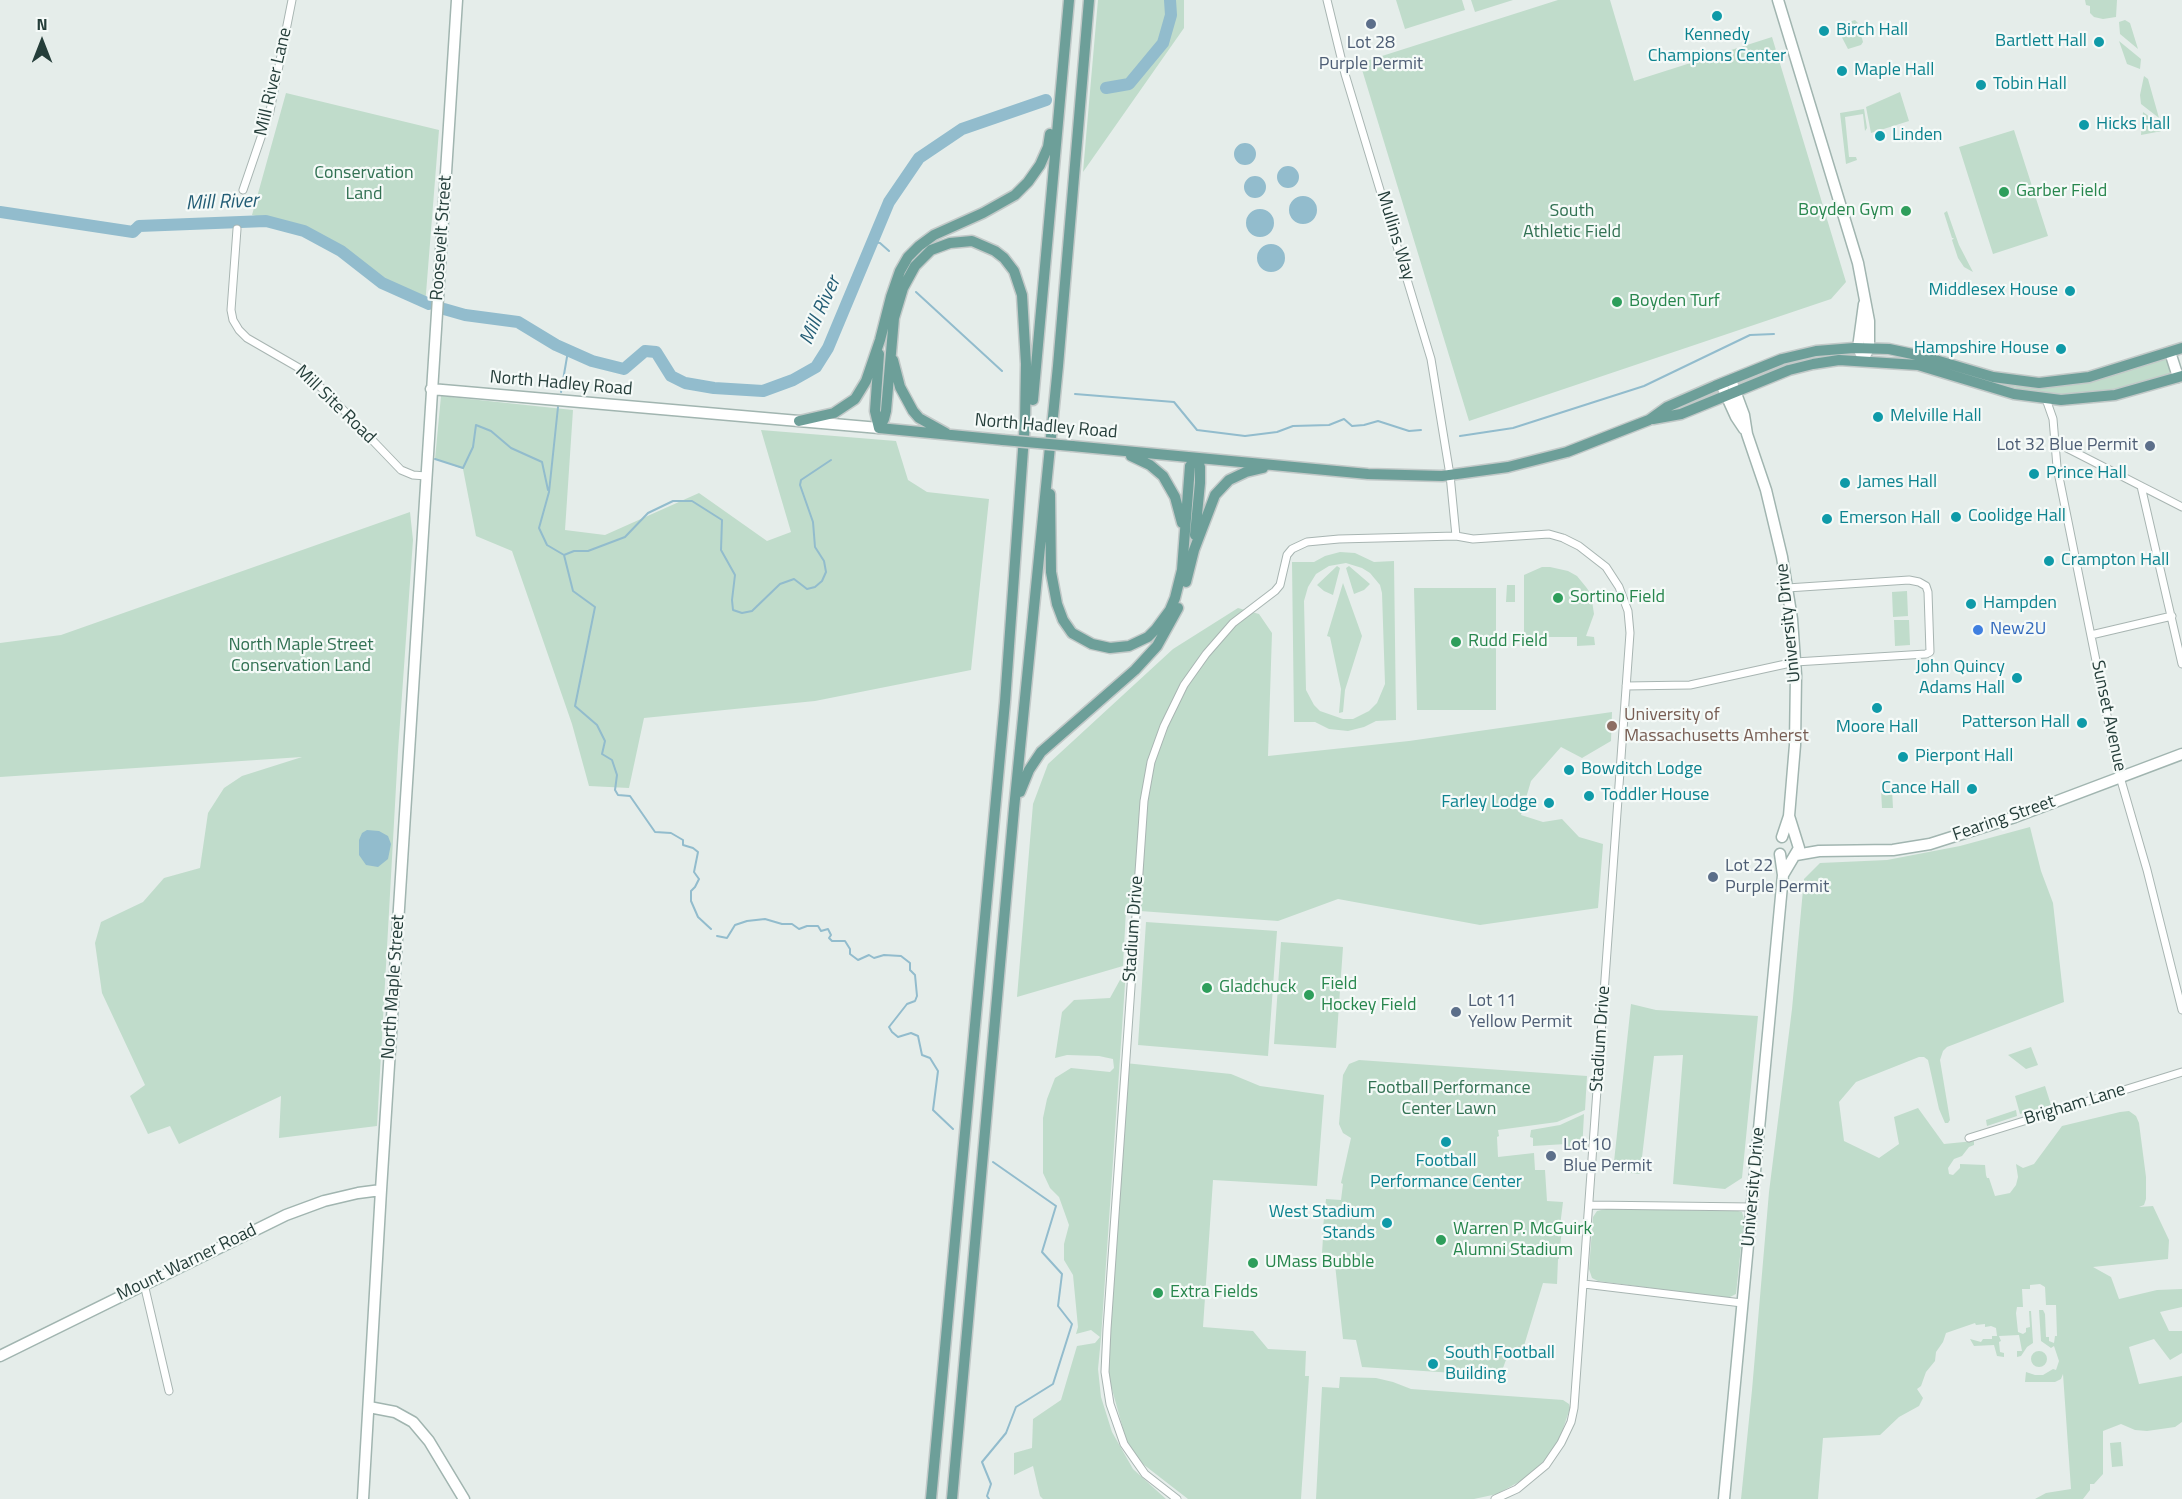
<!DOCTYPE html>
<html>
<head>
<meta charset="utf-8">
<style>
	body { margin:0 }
	#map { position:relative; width:2182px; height:1499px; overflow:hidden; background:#e5edea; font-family:"Titillium Web",sans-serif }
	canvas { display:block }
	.north { position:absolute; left:12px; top:12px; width:60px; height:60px; -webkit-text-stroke:4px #f5faf8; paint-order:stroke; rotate:0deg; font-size:16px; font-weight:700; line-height:24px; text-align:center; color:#253e3a }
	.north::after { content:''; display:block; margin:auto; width:21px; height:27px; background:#253e3a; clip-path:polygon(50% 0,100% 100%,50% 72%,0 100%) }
</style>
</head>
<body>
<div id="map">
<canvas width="2182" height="1499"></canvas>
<div class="north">N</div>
</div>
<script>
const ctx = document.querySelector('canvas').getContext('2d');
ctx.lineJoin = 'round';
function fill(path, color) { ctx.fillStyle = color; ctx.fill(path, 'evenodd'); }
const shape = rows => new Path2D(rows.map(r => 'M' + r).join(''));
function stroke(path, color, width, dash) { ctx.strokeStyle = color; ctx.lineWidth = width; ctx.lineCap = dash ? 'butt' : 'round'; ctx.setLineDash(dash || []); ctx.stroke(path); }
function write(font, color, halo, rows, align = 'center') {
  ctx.font = font + ' "Titillium Web",sans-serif'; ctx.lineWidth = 4.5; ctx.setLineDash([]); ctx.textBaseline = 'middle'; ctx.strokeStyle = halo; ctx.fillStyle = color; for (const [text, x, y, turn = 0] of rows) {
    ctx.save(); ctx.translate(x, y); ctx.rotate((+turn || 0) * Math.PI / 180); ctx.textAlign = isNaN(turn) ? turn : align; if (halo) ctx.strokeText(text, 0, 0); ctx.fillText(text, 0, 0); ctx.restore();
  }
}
const green = shape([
	[1098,0,1184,0,1184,28,1083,172],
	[1396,0,1462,0,1465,10,1405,29],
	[1471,0,1513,0,1475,12],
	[1558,0,1610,0,1634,81,1772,37,1846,282,1831,299,1469,421,1360,63],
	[2085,0,2117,0,2116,17,2103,19,2094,17,2090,13,2090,6,2086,5],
	[1855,20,1858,23,1863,42,1861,45,1848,49,1836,26],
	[2125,20,2130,23,2138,49,2120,34,2119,22],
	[2119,41,2141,59,2140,69,2127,64],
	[2144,76,2148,79,2159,118,2141,104,2140,95],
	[1900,92,1909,121,1871,133,1866,107],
	[286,93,439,130,425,306,397,294,328,246,290,224,252,215],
	[1864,109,1867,128,1865,131,1863,114,1845,117,1849,157,1856,157,1857,160,1846,164,1840,113],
	[2143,112,2161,125,2162,131,2141,135],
	[2014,130,2048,236,1993,254,1959,147],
	[1947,211,1959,245,1973,272,1964,267,1958,258,1952,240,1954,238,1952,238,1944,213],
	[2165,358,2169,361,2170,374,2109,392,2066,395,2044,394,1998,384,2034,387,2072,385],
	[441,396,573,410,565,530,605,535,699,493,767,541,791,532,761,430,896,441,908,480,927,492,989,499,971,670,815,701,644,718,629,788,589,786,572,724,512,551,476,536,463,469,435,459],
	[410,512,413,540,398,751,377,1126,279,1138,281,1096,179,1144,170,1126,148,1134,130,1096,145,1085,102,993,95,943,101,922,143,902,164,878,200,868,208,813,224,788,242,776,302,757,0,777,0,643,61,635],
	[1340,552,1355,553,1374,562,1394,561,1396,720,1376,721,1364,727,1348,731,1329,729,1315,722,1294,722,1292,562,1314,562,1325,556],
	[1346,563,1362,568,1370,573,1380,585,1382,593,1385,684,1377,703,1369,711,1353,719,1343,719,1320,711,1314,705,1306,690,1304,601,1308,587,1316,574,1329,566],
	[1337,566,1340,568,1333,595,1324,591,1317,585],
	[1349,566,1370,584,1364,590,1354,594,1346,568],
	[1542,567,1550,567,1568,571,1577,576,1586,587,1591,594,1594,614,1586,636,1594,637,1595,645,1577,646,1577,637,1529,637,1524,632,1524,575],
	[1343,583,1362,636,1345,690,1343,712,1339,713,1341,689,1330,637,1327,636],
	[1507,585,1515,585,1515,602,1506,602],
	[1414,588,1496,588,1496,710,1417,710],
	[1907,591,1908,616,1893,617,1892,592],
	[1238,608,1259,614,1272,633,1268,756,1409,741,1612,712,1611,741,1582,758,1561,747,1531,781,1521,815,1543,822,1562,819,1579,837,1603,844,1598,908,1480,925,1338,899,1278,921,1126,910,1123,966,1017,997,1033,804,1048,764,1173,649],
	[1894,620,1909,620,1910,645,1895,646],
	[1892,789,1893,808,1882,808,1881,790],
	[2030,827,2041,871,2053,903,2064,1002,1947,1047,1943,1051,1940,1060,1950,1120,1948,1123,1945,1123,1939,1109,1928,1060,1924,1057,1919,1057,1856,1082,1839,1102,1844,1141,1879,1158,1899,1144,1894,1117,1918,1108,1944,1144,1974,1141,1974,1145,1969,1147,1962,1156,1954,1159,1948,1168,1949,1174,1953,1175,1960,1168,1960,1164,1985,1165,1986,1175,1987,1178,1989,1178,1995,1196,2010,1193,2016,1185,2018,1177,2016,1164,2023,1168,2034,1164,2062,1126,2120,1112,2129,1111,2136,1116,2139,1123,2146,1177,2146,1199,2144,1205,2139,1207,2153,1206,2169,1240,2168,1259,2093,1267,2111,1277,2119,1299,2157,1290,2182,1289,2182,1307,2160,1312,2169,1331,2182,1331,2182,1353,2170,1360,2154,1339,2129,1347,2139,1384,2182,1376,2182,1422,2175,1427,2147,1431,2135,1430,2121,1424,2103,1431,2103,1474,2094,1484,2090,1484,2090,1490,2083,1499,2035,1499,2046,1493,2071,1489,2063,1374,2061,1379,2055,1382,2025,1382,2026,1372,2035,1375,2043,1375,2053,1369,2056,1370,2059,1361,2054,1346,2051,1348,2041,1341,2039,1310,2043,1310,2045,1314,2046,1337,2049,1337,2049,1341,2054,1343,2055,1336,2057,1336,2056,1305,2046,1305,2045,1287,2040,1284,2030,1285,2030,1289,2022,1289,2023,1307,2017,1307,2016,1313,2018,1332,2023,1334,2026,1332,2026,1328,2030,1327,2029,1311,2031,1311,2033,1343,2027,1347,2021,1356,2017,1357,2017,1351,2022,1351,2019,1335,1999,1336,2001,1341,1999,1342,2000,1352,2004,1353,2004,1357,1997,1356,1994,1345,1974,1346,1970,1339,1981,1342,1983,1339,1992,1339,1992,1336,1997,1336,1996,1328,1991,1326,1985,1327,1985,1324,1976,1325,1975,1323,1946,1333,1943,1342,1936,1352,1935,1361,1926,1372,1921,1386,1917,1389,1923,1398,1919,1406,1899,1417,1880,1435,1823,1438,1818,1499,1741,1499,1752,1390,1769,1192,1792,1009,1804,879,1820,863,1887,860,1960,846],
	[1146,922,1277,931,1268,1056,1138,1045],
	[1281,942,1343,947,1336,1048,1274,1044],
	[1126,969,1101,1338,1098,1369,1101,1397,1112,1432,1133,1469,1166,1499,1043,1499,1040,1496,1033,1466,1014,1475,1014,1453,1032,1448,1033,1419,1061,1400,1077,1346,1095,1343,1100,1337,1091,1330,1076,1334,1078,1327,1073,1275,1064,1260,1064,1244,1069,1225,1059,1197,1050,1188,1043,1173,1043,1118,1047,1099,1055,1078,1071,1068,1110,1072,1114,1068,1113,1059,1099,1056,1067,1055,1055,1058,1062,1012,1074,1000,1110,998],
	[1631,1004,1656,1010,1758,1016,1742,1178,1725,1189,1673,1184,1683,1055,1654,1056,1640,1174,1613,1171],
	[2031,1047,2038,1065,2026,1069,2008,1055],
	[1359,1060,1587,1076,1585,1110,1557,1122,1498,1130,1499,1136,1497,1137,1498,1157,1534,1153,1535,1170,1545,1170,1547,1201,1563,1202,1560,1226,1562,1227,1559,1259,1558,1259,1557,1284,1543,1283,1523,1349,1510,1349,1500,1376,1362,1367,1356,1340,1343,1339,1334,1255,1322,1254,1323,1237,1322,1237,1326,1199,1341,1200,1343,1184,1341,1183,1351,1138,1343,1133,1339,1124,1343,1075,1349,1064],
	[1125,1063,1231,1074,1260,1086,1324,1095,1317,1186,1213,1180,1203,1327,1253,1331,1268,1349,1306,1351,1305,1376,1309,1376,1301,1499,1188,1499,1130,1454,1105,1364],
	[2045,1086,2051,1105,2020,1114,2015,1096],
	[2016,1110,2017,1116,1987,1126,1986,1120],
	[1584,1114,1582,1151,1567,1150,1566,1144,1533,1146,1533,1138,1530,1137,1531,1130,1560,1125],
	[1606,1209,1738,1211,1742,1212,1744,1219,1736,1294,1728,1298,1598,1281,1592,1278,1589,1269,1593,1217,1597,1211],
	'2031 1359a8 8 0 1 1 16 0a8 8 0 1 1-16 0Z',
	[1340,1377,1376,1378,1393,1382,1411,1389,1563,1400,1569,1404,1570,1408,1560,1438,1546,1459,1526,1478,1497,1494,1474,1499,1316,1499,1322,1387,1339,1388],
	[2121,1442,2123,1466,2112,1467,2110,1443]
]);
const water = shape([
	'1234 154a11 11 0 1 1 22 0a11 11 0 1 1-22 0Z',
	'1277 177a11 11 0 1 1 22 0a11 11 0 1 1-22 0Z',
	'1244 187a11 11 0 1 1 22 0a11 11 0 1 1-22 0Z',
	'1289 210a14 14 0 1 1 28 0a14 14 0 1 1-28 0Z',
	'1246 223a14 14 0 1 1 28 0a14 14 0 1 1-28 0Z',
	'1257 258a14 14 0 1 1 28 0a14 14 0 1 1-28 0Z',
	[367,830,379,831,388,836,391,844,388,859,378,867,366,865,359,855,359,840,362,833]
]);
const stream = shape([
	[873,242,880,243,889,251],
	[916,292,1002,371],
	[561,392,568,351],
	[1075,394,1174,402,1197,430,1245,436,1277,432,1293,426,1329,425,1344,419,1352,426,1364,425,1378,421,1409,431,1421,430],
	[558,407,549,492,539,528,547,545,564,555,573,591,595,607,575,706,597,725,605,741,602,754,612,760,617,775,615,790,618,795,630,796,655,832,671,833,683,840,683,845,693,848,698,852,694,872,699,879,695,887,691,891,691,901,698,917,711,929],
	[1460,436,1513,428,1644,386,1750,335,1774,334],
	[435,459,463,468,473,447,476,425,491,431,511,448,542,462,548,490],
	[564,555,574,551,588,551,625,537,648,513,673,501,692,501,722,520,721,550,735,575,732,600,733,610,742,613,752,611,780,584,794,579,807,589,815,587,822,581,826,572,824,561,815,547,813,522,800,485,801,480,831,460],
	[717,936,727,938,735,925,747,921,765,919,782,924,792,924,799,929,807,926,818,926,821,931,828,929,831,935,829,938,832,941,845,941,850,949,850,954,858,960,869,955,874,958,884,955,901,956,910,963,910,970,915,975,917,996,915,1001,907,1004,889,1027,892,1032,898,1037,911,1033,918,1036,922,1055,930,1058,938,1071,933,1110,953,1129],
	[989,1499,987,1496,991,1484,982,1462,1006,1433,1016,1407,1053,1384,1072,1324,1058,1306,1062,1274,1042,1252,1056,1206,993,1162]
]);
const river = shape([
	[1106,88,1129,84,1163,43,1171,15,1170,0],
	[0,212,133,232,139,226,266,221,304,231,341,251,382,283,429,304],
	[444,309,465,315,518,322,556,345,592,361,624,369,645,351,656,352,671,376,685,383,714,388,763,391,793,380,816,367,828,348,889,202,919,158,962,129,1046,100]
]);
const street = shape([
	[1327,0,1345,74,1431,359,1450,475,1456,536],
	[243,190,270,111,292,0],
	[237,229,231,310,233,320,239,330,247,338,299,368,327,393,401,470,413,475,426,476],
	[2046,399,2053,419,2057,467,2118,770,2147,870,2182,1010],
	[2053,441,2182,507],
	[2141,486,2182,664],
	[2091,635,2172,616],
	[1626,686,1690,685,1795,662,1926,654,1930,652,1928,592,1926,586,1919,582,1909,580,1787,588],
	[1969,1138,2182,1072],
	[1589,1205,1752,1207],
	[144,1284,169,1391],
	[1584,1284,1742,1303],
	[1177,1499,1145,1474,1124,1444,1110,1404,1105,1372,1107,1329,1144,801,1151,762,1164,726,1184,685,1206,654,1233,623,1275,591,1280,585,1287,555,1292,549,1307,542,1339,539,1456,536,1473,539,1549,534,1563,538,1579,546,1606,567,1619,587,1628,611,1630,633,1574,1408,1571,1422,1561,1443,1546,1465,1517,1489,1495,1499]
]);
const secondary = shape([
	[1778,0,1858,263,1869,321,1869,348,1863,360],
	[2170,352,2178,377],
	[1862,356,1858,348,1864,304],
	[1731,380,1744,415,1747,434,1766,490,1782,557,1792,619,1796,675,1795,745,1789,816,1782,837],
	[1721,384,1736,417,1744,429],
	[431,389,879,428],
	[1796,855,1819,851,1893,850,1930,844,2015,817,2182,754],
	[1783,875,1799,848,1789,816],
	[0,1356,286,1215,324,1201,358,1193,381,1190],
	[369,1407,395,1412,413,1422,429,1441,464,1499],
	[363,1499,381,1190,457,0],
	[1724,1499,1783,875,1780,854]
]);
const primary = shape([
	[893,360,900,387,913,411,919,418,946,433],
	[1033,400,1069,0],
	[1653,419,1681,414,1789,370,1813,364,1839,360,1918,365,2014,394,2061,400,2115,395,2182,376],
	[799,421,834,413,855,399,866,381,880,340,891,297,900,271,908,257,919,246,934,235,983,213,1015,195,1028,182,1040,165,1048,147,1050,134],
	[879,428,884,419,886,411,894,318,903,288,915,266,931,250,950,243,972,241,995,251,1004,258,1014,271,1022,295,1026,364,1025,422,1005,702,931,1499],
	[879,428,1003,440],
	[879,428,875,411,879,354],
	[1072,446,1368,474,1442,476,1508,467,1567,452,1649,420,1667,407,1715,386,1782,359,1816,351,1854,348,1889,349,1922,356,1993,377,2039,383,2089,377,2182,348],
	[1131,456,1150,465,1163,476,1175,497,1182,523],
	[1050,494,1051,572,1057,604,1063,620,1072,633,1092,644,1110,648,1129,646,1148,637,1156,629,1170,610,1175,598,1182,570,1190,466,1197,458],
	[1195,535,1200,483,1200,467,1197,458],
	[1186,582,1194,550,1215,495,1229,480,1246,472,1263,468],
	[1020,792,1029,770,1041,752,1135,670,1157,646,1178,608],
	[952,1499,1014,809,1058,366,1089,0]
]);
const primaryBridge = shape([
	[1003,440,1072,446]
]);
const markers = [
	[1717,16,6,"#0f9aa8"],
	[1371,24,6,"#5c6f8a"],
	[1824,31,6,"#0f9aa8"],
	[2099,42,6,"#0f9aa8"],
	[1842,71,6,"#0f9aa8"],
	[1981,85,6,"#0f9aa8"],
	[2084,125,6,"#0f9aa8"],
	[1880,136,6,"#0f9aa8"],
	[2004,192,6,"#2e9e5b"],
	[1906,211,6,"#2e9e5b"],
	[2070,291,6,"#0f9aa8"],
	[1617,302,6,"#2e9e5b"],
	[2061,349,6,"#0f9aa8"],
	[1878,417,6,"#0f9aa8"],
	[2150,446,6,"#5c6f8a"],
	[2034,474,6,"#0f9aa8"],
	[1845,483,6,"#0f9aa8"],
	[1956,517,6,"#0f9aa8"],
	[1827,519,6,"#0f9aa8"],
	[2049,561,6,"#0f9aa8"],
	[1558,598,6,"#2e9e5b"],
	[1971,604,6,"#0f9aa8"],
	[1978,630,6,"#3f7fe0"],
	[1456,642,6,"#2e9e5b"],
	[2017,678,6,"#0f9aa8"],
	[1877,708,6,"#0f9aa8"],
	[2082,723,6,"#0f9aa8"],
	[1612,726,6,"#8d6e63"],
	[1903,757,6,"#0f9aa8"],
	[1569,770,6,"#0f9aa8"],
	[1972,789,6,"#0f9aa8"],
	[1589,796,6,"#0f9aa8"],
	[1549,803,6,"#0f9aa8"],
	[1713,877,6,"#5c6f8a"],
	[1207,988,6,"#2e9e5b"],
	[1309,995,6,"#2e9e5b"],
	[1456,1012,6,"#5c6f8a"],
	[1446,1142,6,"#0f9aa8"],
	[1551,1156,6,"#5c6f8a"],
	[1387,1223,6,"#0f9aa8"],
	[1441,1240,6,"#2e9e5b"],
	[1253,1263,6,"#2e9e5b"],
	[1158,1293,6,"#2e9e5b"],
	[1433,1364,6,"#0f9aa8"]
];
const cultureNames = [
	["Birch Hall",1836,31],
	["Kennedy",1717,36,"center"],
	["Champions Center",1717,57,"center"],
	["Bartlett Hall",2087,42,"right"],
	["Maple Hall",1854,71],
	["Tobin Hall",1993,85],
	["Hicks Hall",2096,125],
	["Linden",1892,136],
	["Middlesex House",2058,291,"right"],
	["Hampshire House",2049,349,"right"],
	["Melville Hall",1890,417],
	["Prince Hall",2046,474],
	["James Hall",1857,483],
	["Coolidge Hall",1968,517],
	["Emerson Hall",1839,519],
	["Crampton Hall",2061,561],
	["Hampden",1983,604],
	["John Quincy",2005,668,"right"],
	["Adams Hall",2005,689,"right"],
	["Patterson Hall",2070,723,"right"],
	["Moore Hall",1877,728,"center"],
	["Pierpont Hall",1915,757],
	["Bowditch Lodge",1581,770],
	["Cance Hall",1960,789,"right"],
	["Toddler House",1601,796],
	["Farley Lodge",1537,803,"right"],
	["Football",1446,1162,"center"],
	["Performance Center",1446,1183,"center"],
	["West Stadium",1375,1213,"right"],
	["Stands",1375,1234,"right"],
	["South Football",1445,1354],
	["Building",1445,1375]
];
const serviceNames = [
	["Lot 28",1371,44,"center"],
	["Purple Permit",1371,65,"center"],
	["Lot 32 Blue Permit",2138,446,"right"],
	["Lot 22",1725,867],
	["Purple Permit",1725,888],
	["Lot 11",1468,1002],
	["Yellow Permit",1468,1023],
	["Lot 10",1563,1146],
	["Blue Permit",1563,1167]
];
const streetNames = [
	["Mill River Lane",274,82,-77],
	["Mullins Way",1395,236,73],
	["Roosevelt Street",442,238,-86],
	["North Hadley Road",561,384,5],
	["Mill Site Road",335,405,44],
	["North Hadley Road",1046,427,5],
	["University Drive",1789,623,-96],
	["Sunset Avenue",2108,716,78],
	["Fearing Street",2004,819,-19],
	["Stadium Drive",1134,929,-86],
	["North Maple Street",394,987,-86],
	["Stadium Drive",1601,1039,-86],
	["Brigham Lane",2075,1105,-17],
	["University Drive",1754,1187,-85],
	["Mount Warner Road",187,1263,-26]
];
const parkNames = [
	["Conservation",364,174],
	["Land",364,195],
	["South",1572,212],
	["Athletic Field",1572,233],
	["North Maple Street",301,646],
	["Conservation Land",301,667],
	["Football Performance",1449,1089],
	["Center Lawn",1449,1110]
];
const leisureNames = [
	["Garber Field",2016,192],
	["Boyden Gym",1894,211,"right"],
	["Boyden Turf",1629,302],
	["Sortino Field",1570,598],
	["Rudd Field",1468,642],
	["Field",1321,985],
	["Hockey Field",1321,1006],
	["Gladchuck",1219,988],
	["Warren P. McGuirk",1453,1230],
	["Alumni Stadium",1453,1251],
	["UMass Bubble",1265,1263],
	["Extra Fields",1170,1293]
];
const shopNames = [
	["New2U",1990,630]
];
const educationNames = [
	["University of",1624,716],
	["Massachusetts Amherst",1624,737]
];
const waterNames = [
	["Mill River",222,203,-2],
	["Mill River",821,311,-66]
];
fill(green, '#c0dccb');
fill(water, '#92bccd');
stroke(stream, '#92bccd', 2);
stroke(river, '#92bccd', 12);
stroke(street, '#a8b5b2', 9);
stroke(secondary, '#a1b5b0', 13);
stroke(primary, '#c2c9c8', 13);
stroke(street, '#fff', 7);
stroke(secondary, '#fff', 10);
stroke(primary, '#6d9f99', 10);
stroke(primaryBridge, '#c2c9c8', 13, []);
stroke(primaryBridge, '#6d9f99', 10);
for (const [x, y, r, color] of markers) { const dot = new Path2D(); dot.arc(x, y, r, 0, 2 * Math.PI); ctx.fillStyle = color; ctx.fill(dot); stroke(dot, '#f5faf8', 2); }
write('18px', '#0d838f', '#f5faf8', cultureNames, 'left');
write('18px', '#4e5e75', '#f5faf8', serviceNames, 'left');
write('18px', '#253e3a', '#f5faf8', streetNames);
write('18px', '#327153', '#f5faf8', parkNames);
write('18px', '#27864d', '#f5faf8', leisureNames, 'left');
write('18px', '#366cbe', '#f5faf8', shopNames, 'left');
write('18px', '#785e54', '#f5faf8', educationNames, 'left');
write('italic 20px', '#235d75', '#f5faf8', waterNames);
</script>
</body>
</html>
